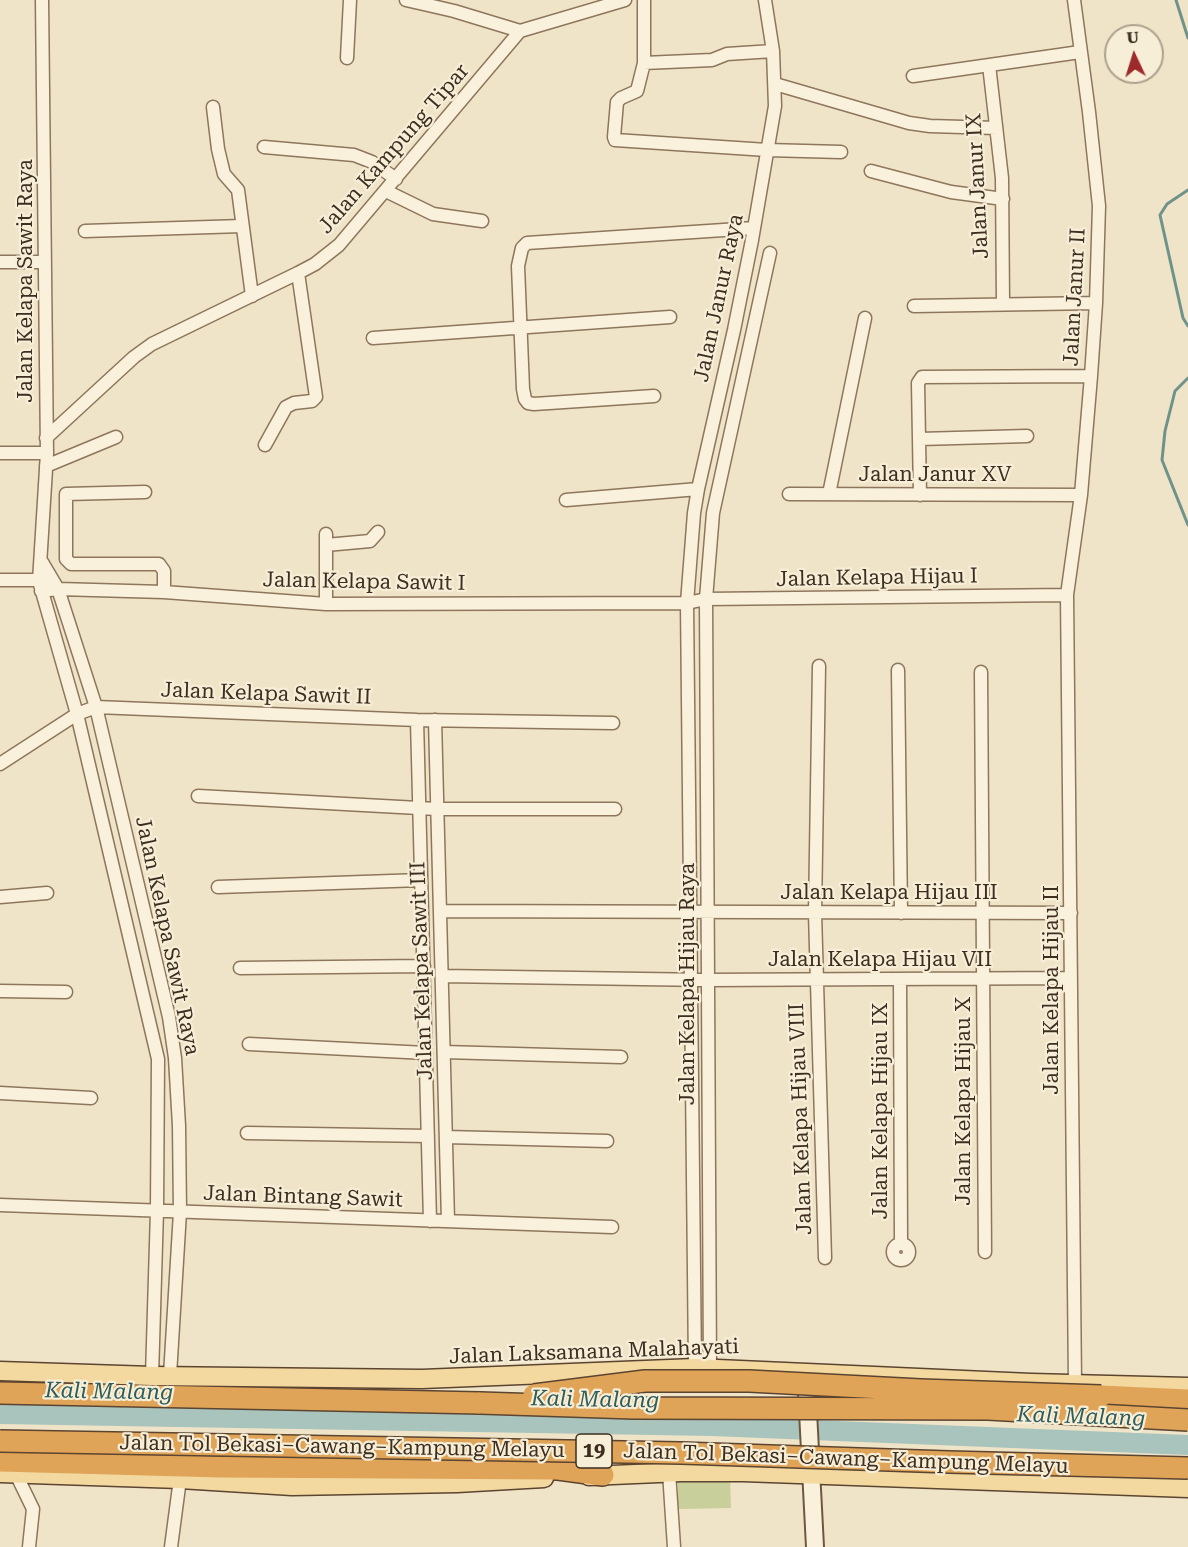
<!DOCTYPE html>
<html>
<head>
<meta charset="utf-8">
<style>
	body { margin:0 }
	#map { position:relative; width:1188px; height:1547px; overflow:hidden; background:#f0e4c8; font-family:"Roboto Serif",serif }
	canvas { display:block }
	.north { position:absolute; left:1104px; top:24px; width:60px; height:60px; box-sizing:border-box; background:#f7eed8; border:2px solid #ada18e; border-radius:50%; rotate:356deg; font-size:16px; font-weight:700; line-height:24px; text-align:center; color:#3d2e20 }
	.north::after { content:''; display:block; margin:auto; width:21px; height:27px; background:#9e2a2b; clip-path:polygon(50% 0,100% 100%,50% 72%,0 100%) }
</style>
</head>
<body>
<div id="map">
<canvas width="1188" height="1547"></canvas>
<div class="north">U</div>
</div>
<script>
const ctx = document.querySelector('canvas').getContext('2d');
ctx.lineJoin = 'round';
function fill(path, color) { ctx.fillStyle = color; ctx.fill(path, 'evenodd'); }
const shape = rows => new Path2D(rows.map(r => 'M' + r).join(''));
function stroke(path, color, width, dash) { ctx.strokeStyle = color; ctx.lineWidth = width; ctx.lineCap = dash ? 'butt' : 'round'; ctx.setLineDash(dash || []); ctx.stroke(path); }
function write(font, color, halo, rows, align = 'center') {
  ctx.font = font + ' "Roboto Serif",serif'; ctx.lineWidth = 4.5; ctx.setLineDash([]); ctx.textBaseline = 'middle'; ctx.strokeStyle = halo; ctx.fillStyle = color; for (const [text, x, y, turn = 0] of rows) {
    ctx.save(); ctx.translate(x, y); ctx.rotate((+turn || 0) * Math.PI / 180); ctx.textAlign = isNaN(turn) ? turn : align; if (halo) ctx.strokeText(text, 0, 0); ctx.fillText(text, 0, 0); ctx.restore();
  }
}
const green = shape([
	[730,1476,731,1508,678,1509,678,1477]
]);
const stream = shape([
	[1176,0,1188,38],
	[1188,190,1167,204,1160,215,1183,318,1188,326],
	[1188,378,1175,391,1165,431,1162,460,1188,525]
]);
const river = shape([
	[0,1414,712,1426,1188,1445]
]);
const street = shape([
	[42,0,47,453,39,581,77,714,158,1059,157,1211,152,1376],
	[406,0,454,11,520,31],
	[644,0,644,63,637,91,621,98,617,102,614,137,615,140,767,150,841,152],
	[1074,0,1089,112,1099,206,1096,303,1091,376,1081,495,1067,595,1075,1384],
	[347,58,350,0],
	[644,63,712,60,727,54,773,51],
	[989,65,1002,178,1003,304],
	[913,76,1080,52],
	[775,84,909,123,930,126,996,128],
	[213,107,218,149,224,174,238,190,252,296],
	[264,147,354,155,372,162,396,179],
	[871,171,951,192,1003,199],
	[386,191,433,214,482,221],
	[85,231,242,226],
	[0,262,45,262],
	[914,306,1096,303],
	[373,338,670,317],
	[654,396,534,404,528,403,525,399,523,389,518,266,522,248,527,243,754,228],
	[46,438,134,357,152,344,298,273,315,264,339,245,520,31,625,0],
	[920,439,1027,436],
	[265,445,286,407,294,403,312,401,316,397,298,273],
	[0,453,47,453],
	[46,466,116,437],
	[145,492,66,494,66,559,71,564,159,564,164,571,164,592],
	[789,494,1081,495],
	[829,494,865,318],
	[920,495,918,383,922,377,1091,376],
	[566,500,698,489],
	[326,534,326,604],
	[326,545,370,541,378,532],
	[42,562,58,589,96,707,169,1017,175,1058,179,1126,180,1212,170,1375],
	[0,580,47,580],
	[41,591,58,589,164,592,326,604,687,603,706,599,1067,595],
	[819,666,815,913,825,1258],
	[898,670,901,913],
	[981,672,985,1252],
	[417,720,430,1221],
	[435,720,448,1221],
	[0,764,77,714,96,707,417,720,613,723],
	[198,796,437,809,615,809],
	[218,887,421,880],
	[0,897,47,893],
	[440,911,1071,913],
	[240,968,424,966],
	[442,976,708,980,1070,978],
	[900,979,901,1243],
	[0,991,66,992],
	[249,1044,426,1053],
	[444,1052,621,1057],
	[0,1093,91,1098],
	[247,1133,428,1136],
	[446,1137,607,1141],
	[0,1205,612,1227],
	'893 1252a8 8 0 1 1 16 0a8 8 0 1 1-16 0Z',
	[695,1368,687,603,694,513,698,489,734,330,752,240,775,106,773,51,765,0],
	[710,1369,706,599,713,513,770,253],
	[669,1472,674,1547],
	[16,1474,33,1509,29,1547],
	[171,1547,180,1479]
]);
const secondary = shape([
	[806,1373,815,1547]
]);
const primary = shape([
	[0,1371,152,1376,422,1379,695,1368,1031,1383,1188,1387],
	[0,1473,180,1479,292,1486,457,1483,544,1478],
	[589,1476,682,1472,743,1472,1188,1488]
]);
const highway = shape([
	[0,1393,480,1403],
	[1101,1396,1188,1400],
	[0,1461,220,1467,558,1469,603,1475]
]);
const highwayBridge = shape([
	[534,1395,645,1381,749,1381,921,1390,1101,1396],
	[480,1403,634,1408,988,1409,1188,1420],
	[0,1441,681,1453,949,1462,1188,1468]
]);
const shields = [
	[594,1451,36]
];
const shieldNames = [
	["19",594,1451]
];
const streetNames = [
	["Jalan Kampung Tipar",394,149,-49],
	["Jalan Janur IX",978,186,-93],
	["Jalan Kelapa Sawit Raya",26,281,-90],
	["Jalan Janur II",1075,297,-87],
	["Jalan Janur Raya",719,298,-78],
	["Jalan Janur XV",935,475],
	["Jalan Kelapa Hijau I",877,578,-1],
	["Jalan Kelapa Sawit I",364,582,1],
	["Jalan Kelapa Sawit II",266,694,2],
	["Jalan Kelapa Hijau III",889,893],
	["Jalan Kelapa Sawit Raya",167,936,78],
	["Jalan Kelapa Hijau VII",880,960],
	["Jalan Kelapa Sawit III",422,971,-92],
	["Jalan Kelapa Hijau Raya",688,984,-90],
	["Jalan Kelapa Hijau II",1052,990,-90],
	["Jalan Kelapa Hijau X",964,1101,-90],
	["Jalan Kelapa Hijau IX",881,1111,-90],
	["Jalan Kelapa Hijau VIII",801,1119,-92],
	["Jalan Bintang Sawit",303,1197,2],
	["Jalan Laksamana Malahayati",594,1352,-2],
	["Jalan Tol Bekasi–Cawang–Kampung Melayu",342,1447,1],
	["Jalan Tol Bekasi–Cawang–Kampung Melayu",846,1459,2]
];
const waterNames = [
	["Kali Malang",109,1392,1],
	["Kali Malang",595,1400,1],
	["Kali Malang",1081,1417,2]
];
fill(green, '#c9cf9b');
stroke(stream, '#6f938a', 3);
stroke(river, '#a9c4bc', 20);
stroke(street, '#8d765c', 15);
stroke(secondary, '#6f573f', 20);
stroke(primary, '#5b4430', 21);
stroke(highway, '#5b4430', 24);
stroke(street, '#faf1dc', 12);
stroke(secondary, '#faf1dc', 16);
stroke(primary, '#f3d9a0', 18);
stroke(highway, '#e0a458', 21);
stroke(highwayBridge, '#5b4430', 24, []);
stroke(highwayBridge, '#e0a458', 21);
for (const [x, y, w] of shields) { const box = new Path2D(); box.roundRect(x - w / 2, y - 17, w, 34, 4.5); ctx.fillStyle = '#f7eed8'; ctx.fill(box); stroke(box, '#3d2e20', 1.5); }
write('bold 20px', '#3d2e20', null, shieldNames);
write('21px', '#3d2e20', '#f7eed8', streetNames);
write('italic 22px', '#2f5d5a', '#f7eed8', waterNames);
</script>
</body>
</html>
